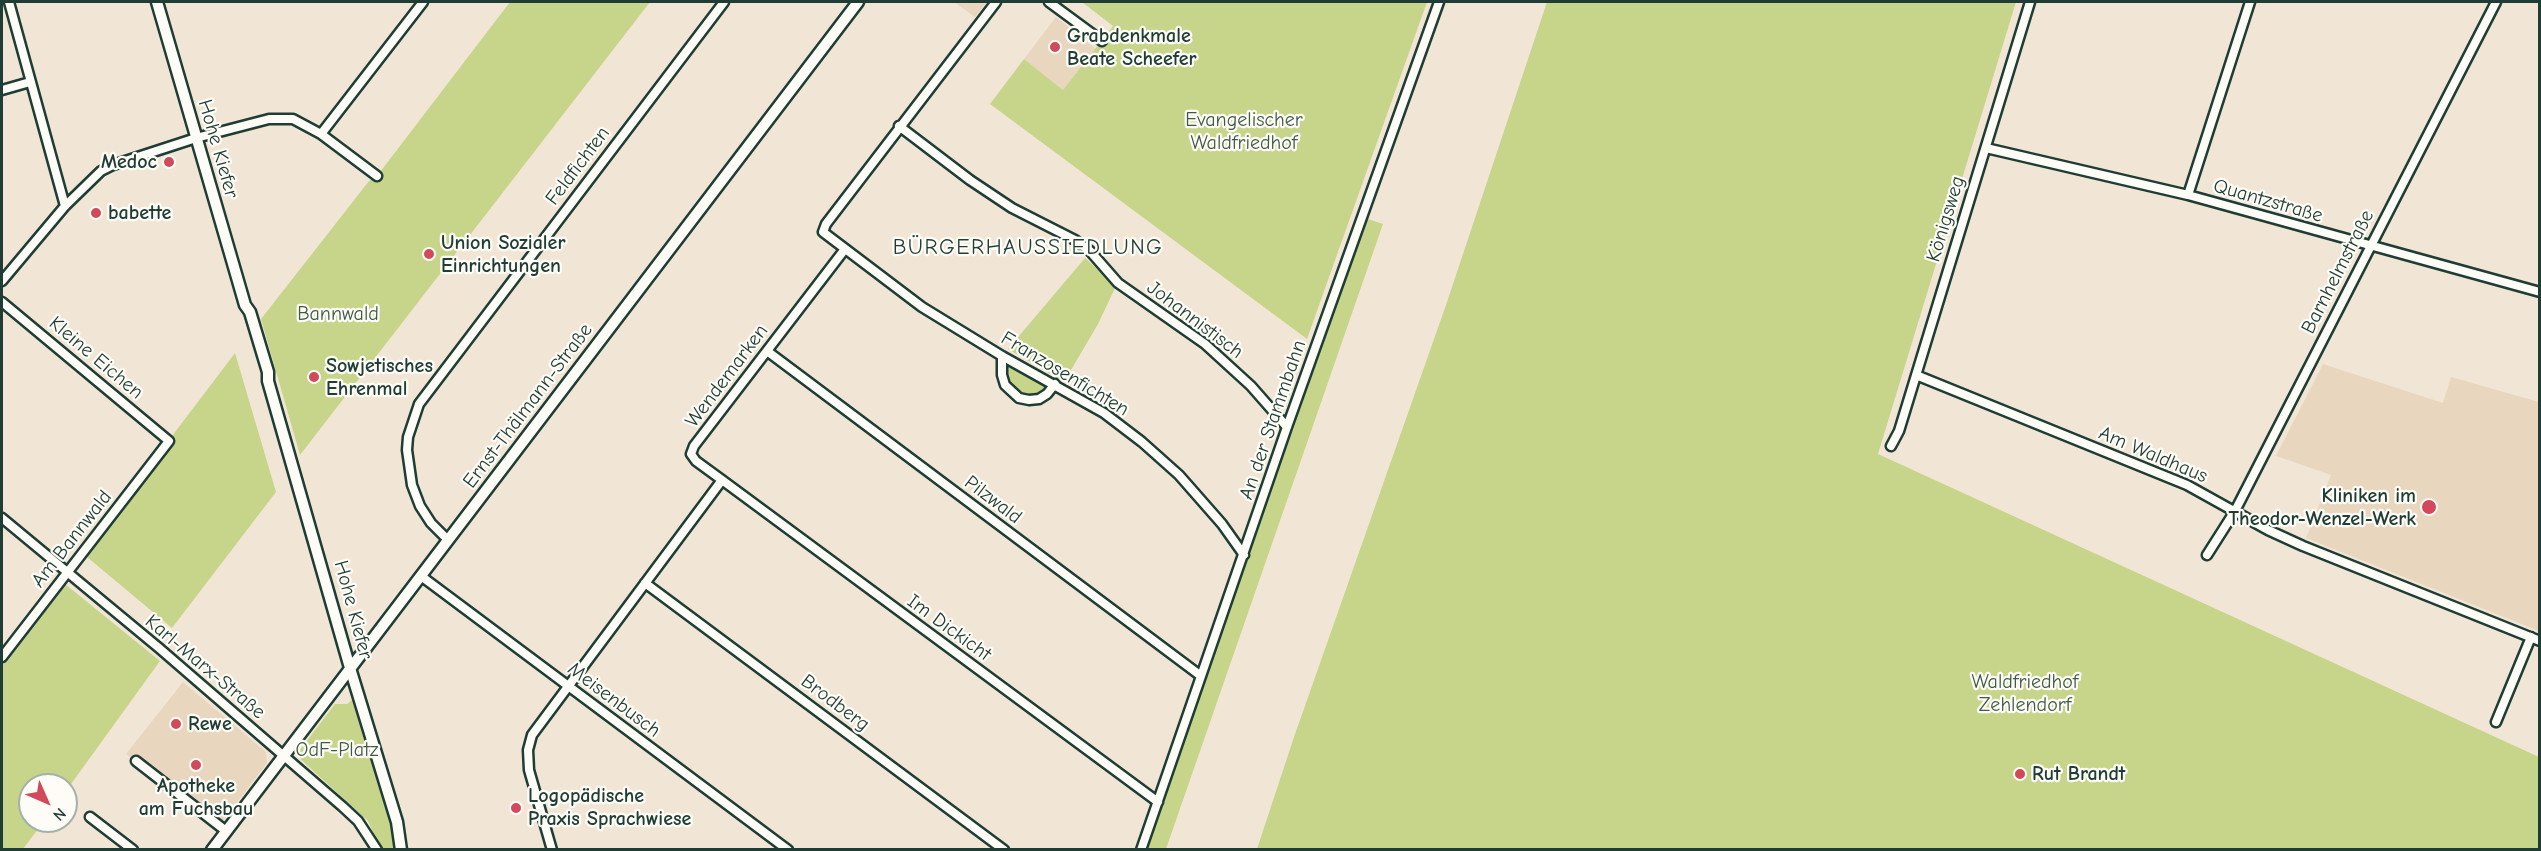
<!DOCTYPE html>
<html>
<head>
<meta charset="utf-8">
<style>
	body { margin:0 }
	#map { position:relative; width:2541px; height:851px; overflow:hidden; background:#f1e6d5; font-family:"Comic Neue",sans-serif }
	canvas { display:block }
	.frame { position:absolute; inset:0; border:3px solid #1f3d34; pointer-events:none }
	.north { position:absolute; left:18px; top:773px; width:60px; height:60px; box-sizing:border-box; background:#fdfcf7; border:2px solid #a4b0a9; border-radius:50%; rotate:135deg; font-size:16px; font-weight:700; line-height:24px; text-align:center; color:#1f3d34 }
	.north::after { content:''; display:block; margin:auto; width:21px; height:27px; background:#d1495b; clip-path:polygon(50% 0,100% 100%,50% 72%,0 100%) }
</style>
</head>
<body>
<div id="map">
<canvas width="2541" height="851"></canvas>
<div class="frame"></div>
<div class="north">N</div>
</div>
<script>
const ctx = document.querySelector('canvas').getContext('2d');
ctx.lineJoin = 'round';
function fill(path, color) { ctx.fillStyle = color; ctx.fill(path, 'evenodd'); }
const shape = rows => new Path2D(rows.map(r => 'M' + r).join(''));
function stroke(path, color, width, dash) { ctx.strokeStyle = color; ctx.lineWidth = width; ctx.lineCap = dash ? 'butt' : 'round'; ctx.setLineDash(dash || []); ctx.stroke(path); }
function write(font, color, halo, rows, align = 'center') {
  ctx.font = font + ' "Comic Neue",sans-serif'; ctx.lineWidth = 4.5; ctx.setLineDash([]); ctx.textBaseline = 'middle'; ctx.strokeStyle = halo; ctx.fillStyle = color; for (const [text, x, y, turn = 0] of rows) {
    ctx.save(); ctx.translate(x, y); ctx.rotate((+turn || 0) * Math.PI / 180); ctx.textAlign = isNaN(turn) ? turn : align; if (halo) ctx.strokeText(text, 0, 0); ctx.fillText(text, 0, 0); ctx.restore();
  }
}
const built = shape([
	[954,2,987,2,975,17],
	[1056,17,1096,49,1063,90,1024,59],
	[2323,364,2443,403,2451,377,2539,402,2539,631,2306,538,2331,475,2276,456],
	[183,682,266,752,267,763,219,826,126,754]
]);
const green = shape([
	[510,2,650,2,300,455,261,319,369,181,377,176],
	[1082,2,1427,2,1307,339,990,104,1024,59,1063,90,1113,26],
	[1547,2,2016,2,1878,454,2539,757,2539,849,1257,849,1294,737,1446,305],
	[1362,217,1383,224,1166,849,1141,850],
	[1085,258,1116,286,1098,324,1064,382,1008,349],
	[235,353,276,492,172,628,87,557,176,440,172,436],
	[1007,366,1049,388,1041,395,1030,396,1022,394,1007,381],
	[65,584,160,661,66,791,66,785,30,785,30,821,44,821,23,849,2,849,2,665],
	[352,700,390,824,394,849,381,849,368,821,296,755,335,704,347,704]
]);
const street = shape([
	[9,2,65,206],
	[996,2,826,224,823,232,922,307,1002,356,1104,413,1142,442,1179,475,1222,524,1244,555],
	[1049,2,1102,41],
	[2,90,30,82],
	[899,126,970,180,1012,208,1075,240,1090,251,1118,283,1205,344,1251,386,1287,427],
	[321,134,423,2],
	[1986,148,2188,195,2540,292],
	[2188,195,2250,2],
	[845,249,694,446,691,454,696,461,722,480,1158,802],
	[2,281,65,206,101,171,113,165,196,138,269,119,293,119,321,134,377,176],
	[2,302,169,441,2,657],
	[767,351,1201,676],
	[1002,356,1002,375,1005,385,1019,398,1029,400,1039,399,1047,394,1055,384],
	[1916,375,2187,485,2268,530,2303,546,2540,641],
	[1891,446,1899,431,2030,2],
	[2,518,159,648,343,807,358,821,377,850],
	[448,540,431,523,420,506,412,485,407,450,408,437,419,404,724,2],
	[2207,555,2235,511,2496,2],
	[421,576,788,850],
	[645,583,1004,850],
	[2496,722,2531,637],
	[136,761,226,831],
	[90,817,133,850],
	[552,850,529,770,528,750,532,735,722,480],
	[1141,850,1287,427,1439,2]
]);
const secondary = shape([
	[157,2,234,267,245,305,250,312,268,372,268,381,350,668,397,822,401,850],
	[212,850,858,2]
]);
const markers = [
	[1055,47,6,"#d1495b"],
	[169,162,6,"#d1495b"],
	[96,213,6,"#d1495b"],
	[429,254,6,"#d1495b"],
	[314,377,6,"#d1495b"],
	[2429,507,8,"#d1495b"],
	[176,724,6,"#d1495b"],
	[196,765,6,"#d1495b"],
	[2020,774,6,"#d1495b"],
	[516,808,6,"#d1495b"]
];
const poiNames = [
	["Grabdenkmale",1067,36],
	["Beate Scheefer",1067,59],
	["Medoc",157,162,"right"],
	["babette",108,213],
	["Union Sozialer",441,243],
	["Einrichtungen",441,266],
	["Sowjetisches",326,366],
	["Ehrenmal",326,389],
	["Kliniken im",2416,496,"right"],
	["Theodor-Wenzel-Werk",2416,519,"right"],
	["Rewe",188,724],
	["Rut Brandt",2032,774],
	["Apotheke",196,786,"center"],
	["am Fuchsbau",196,809,"center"],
	["Logopädische",528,796],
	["Praxis Sprachwiese",528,819]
];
const parkNames = [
	["Evangelischer",1244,120],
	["Waldfriedhof",1244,143],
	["Bannwald",338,314],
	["Waldfriedhof",2025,682],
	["Zehlendorf",2025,705],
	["OdF-Platz",337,750]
];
const streetNames = [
	["Hohe Kiefer",218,149,74],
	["Feldfichten",578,166,-53],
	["Quantzstraße",2268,201,16],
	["Königsweg",1946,219,-73],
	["Barnhelmstraße",2338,272,-63],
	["Johannistisch",1195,320,37],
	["Kleine Eichen",96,358,40],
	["Franzosenfichten",1065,374,31],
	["Wendemarken",727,376,-53],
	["Ernst-Thälmann-Straße",528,406,-53],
	["An der Stammbahn",1273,420,-71],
	["Am Waldhaus",2153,455,23],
	["Pilzwald",993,500,37],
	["Am Bannwald",72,539,-52],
	["Hohe Kiefer",353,610,75],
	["Im Dickicht",949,628,36],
	["Karl-Marx-Straße",205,667,40],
	["Meisenbusch",614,700,37],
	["Brodberg",835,703,37]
];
const quarterNames = [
	["BÜRGERHAUSSIEDLUNG",1028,248]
];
fill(built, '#e9d6be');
fill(green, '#c6d589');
stroke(street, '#1f3d34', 13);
stroke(secondary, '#1f3d34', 15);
stroke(street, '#fdfcf7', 8);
stroke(secondary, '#fdfcf7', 10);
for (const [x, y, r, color] of markers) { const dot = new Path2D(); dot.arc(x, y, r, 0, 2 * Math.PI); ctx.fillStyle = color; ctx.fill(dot); stroke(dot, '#fdfcf7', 2); }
write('bold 20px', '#1f3d34', '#fdfcf7', poiNames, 'left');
write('20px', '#405b45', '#fdfcf7', parkNames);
write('20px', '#1f3d34', '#fdfcf7', streetNames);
ctx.letterSpacing = '1.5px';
write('22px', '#1f3d34', '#fdfcf7', quarterNames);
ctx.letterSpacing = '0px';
</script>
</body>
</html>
